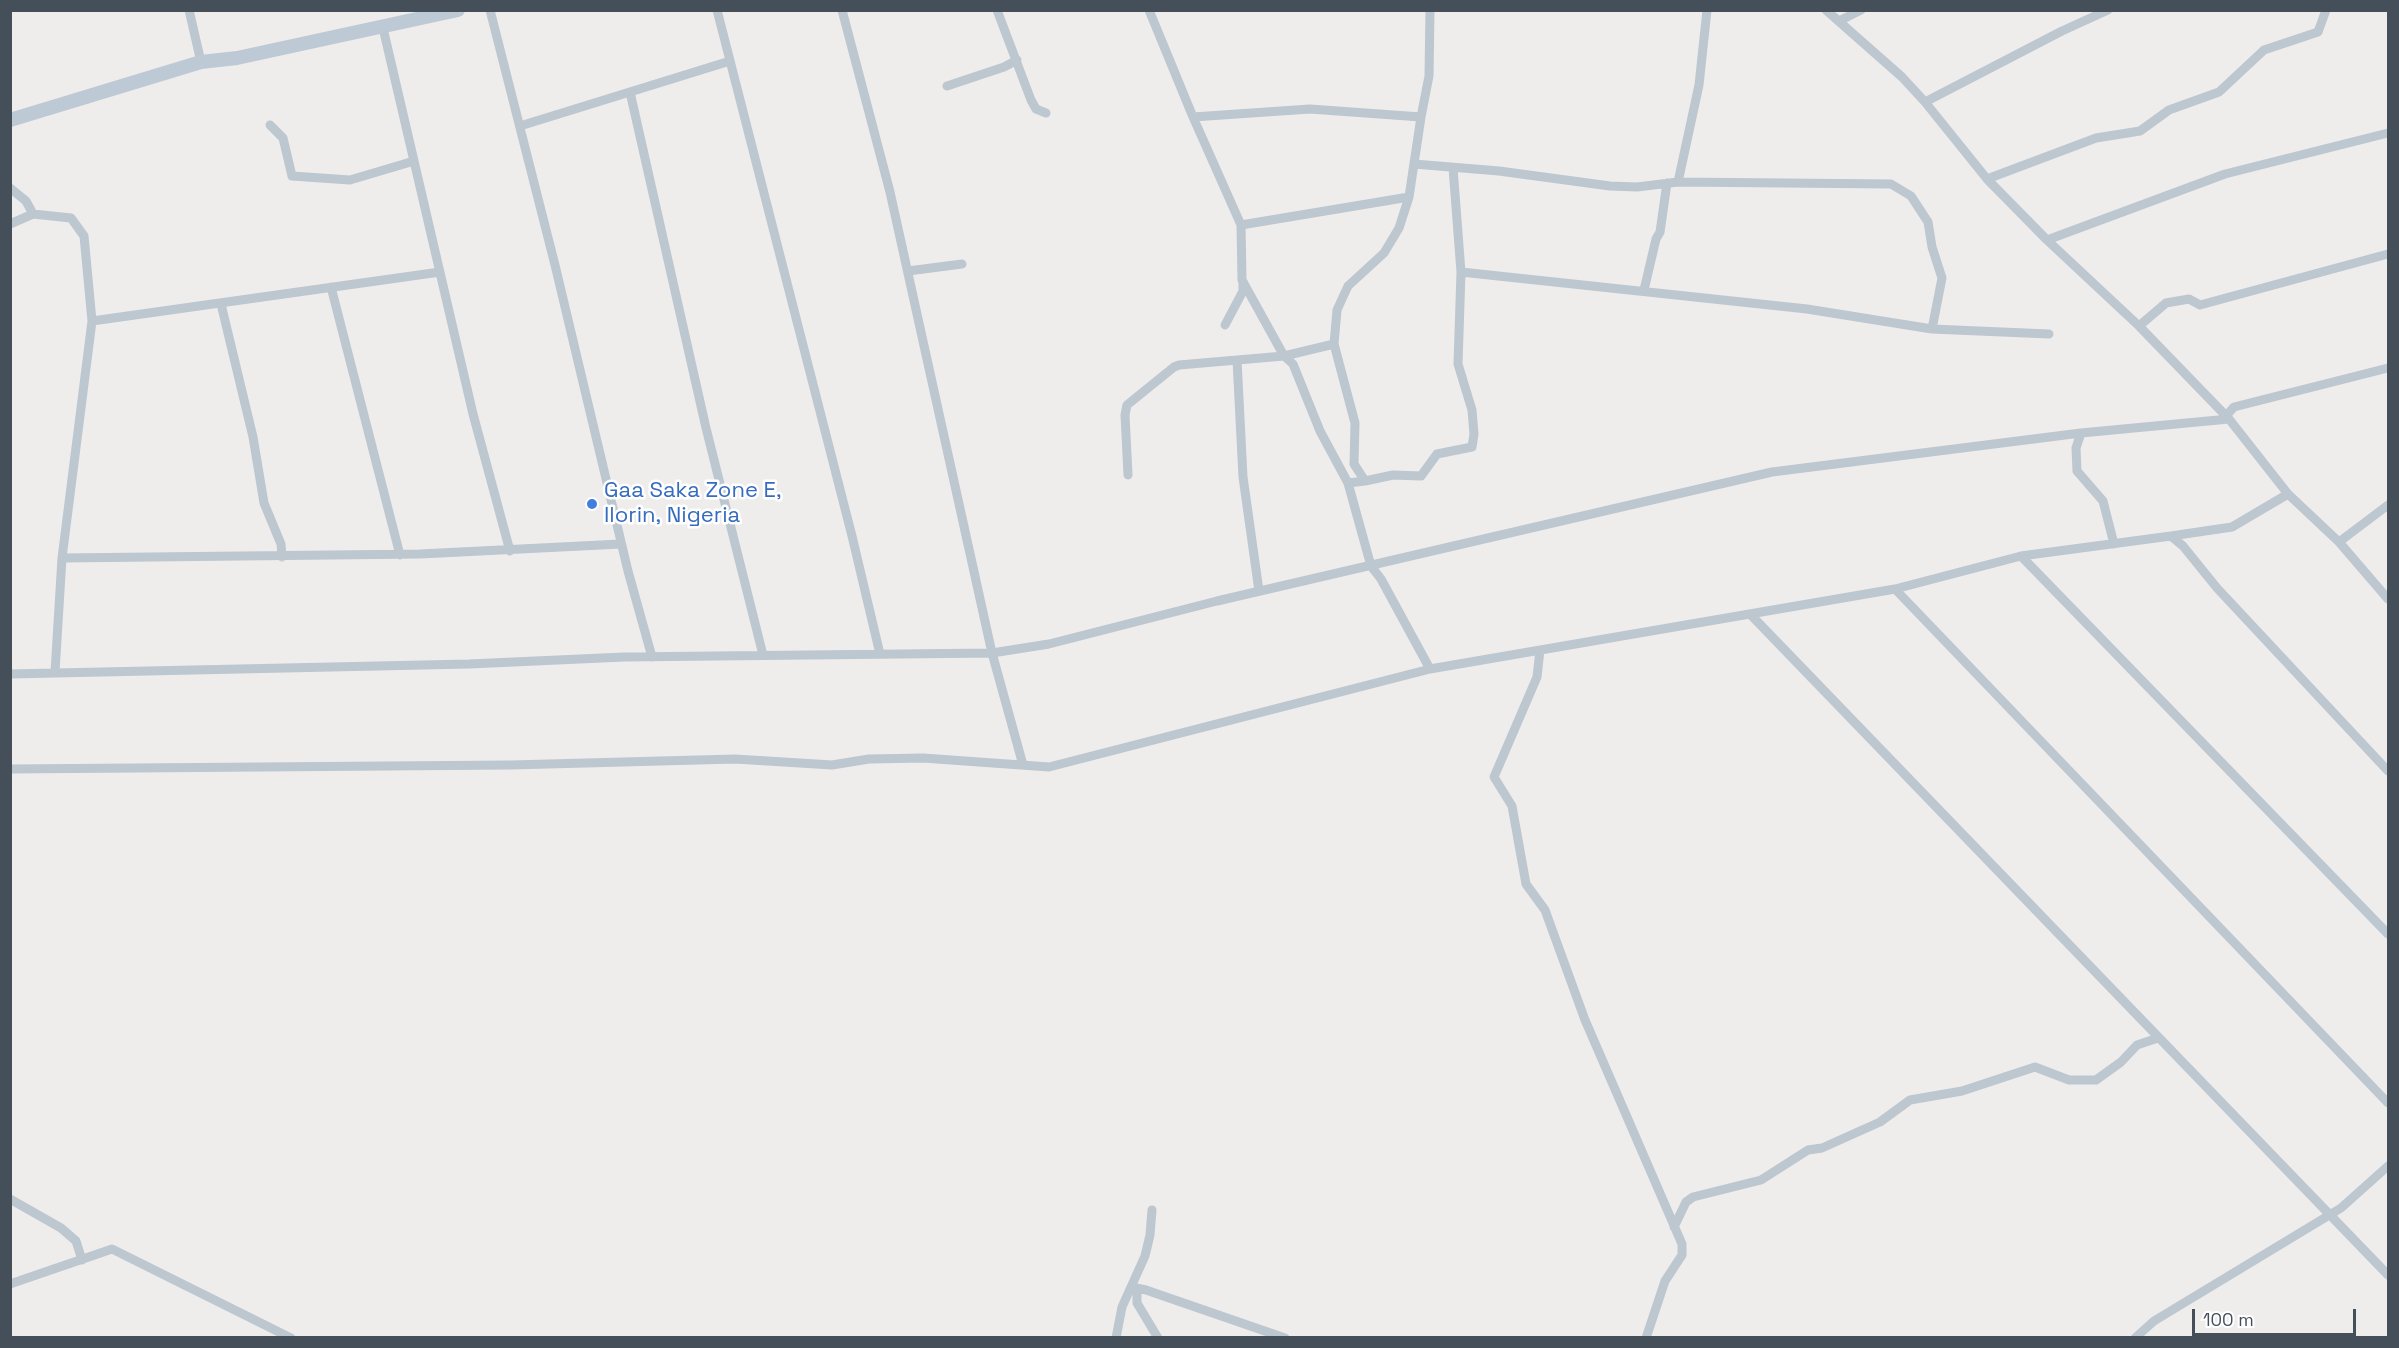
<!DOCTYPE html>
<html>
<head>
<meta charset="utf-8">
<style>
	body { margin:0 }
	#map { position:relative; width:2399px; height:1348px; overflow:hidden; background:#efecec; font-family:"Space Grotesk",sans-serif }
	canvas { display:block }
	.frame { position:absolute; inset:0; border:12px solid #444f5a; pointer-events:none }
	.scale { position:absolute; left:2192px; top:1309px; width:164px; height:27px; box-sizing:border-box; border:3px solid #444f5a; border-top:0; padding-left:8px; font-size:18px; line-height:21px; white-space:nowrap; color:#444f5a; -webkit-text-stroke:4px #fff; paint-order:stroke }
</style>
</head>
<body>
<div id="map">
<canvas width="2399" height="1348"></canvas>
<div class="frame"></div>
<div class="scale">100 m</div>
</div>
<script>
const ctx = document.querySelector('canvas').getContext('2d');
ctx.lineJoin = 'round';
const shape = rows => new Path2D(rows.map(r => 'M' + r).join(''));
function stroke(path, color, width, dash) { ctx.strokeStyle = color; ctx.lineWidth = width; ctx.lineCap = dash ? 'butt' : 'round'; ctx.setLineDash(dash || []); ctx.stroke(path); }
function write(font, color, halo, rows, align = 'center') {
  ctx.font = font + ' "Space Grotesk",sans-serif'; ctx.lineWidth = 5; ctx.setLineDash([]); ctx.textBaseline = 'middle'; ctx.strokeStyle = halo; ctx.fillStyle = color; for (const [text, x, y, turn = 0] of rows) {
    ctx.save(); ctx.translate(x, y); ctx.rotate((+turn || 0) * Math.PI / 180); ctx.textAlign = isNaN(turn) ? turn : align; if (halo) ctx.strokeText(text, 0, 0); ctx.fillText(text, 0, 0); ctx.restore();
  }
}
const street = shape([
	[189,10,201,62],
	[490,10,555,265,628,571,652,657],
	[717,10,852,536,880,654],
	[842,10,890,192,992,653,1023,765],
	[997,10,1031,100,1036,109,1046,113],
	[1149,10,1193,117,1241,225,1242,280,1284,356,1293,364,1320,431,1348,483,1371,566,1381,579,1430,669],
	[1826,10,1902,77,1925,102,1987,179,2047,240,2225,174,2388,133],
	[1839,21,1861,10],
	[383,28,473,414,510,551],
	[947,86,1004,67,1017,60],
	[630,92,706,428,763,655],
	[1925,102,2062,31,2108,10],
	[1193,117,1310,109,1421,117],
	[270,125,283,138,292,176,350,180,414,161],
	[520,126,730,61],
	[1414,164,1499,171,1610,186,1637,187,1678,182,1891,184,1911,196,1928,222,1932,247,1942,278,1932,329],
	[1987,179,2096,138,2140,131,2169,110,2219,92,2264,50,2318,32,2326,10],
	[1678,182,1699,85,1707,10],
	[10,188,26,201,33,214,71,218,84,236,92,321],
	[10,224,33,214],
	[1241,225,1409,197],
	[2047,240,2139,326,2229,419,2288,494,2339,542,2388,599],
	[908,271,962,264],
	[1461,272,1807,309,1932,329,2049,334],
	[331,287,400,555],
	[1644,290,1656,239,1660,232,1667,183],
	[221,304,253,437,264,503,281,544,282,557],
	[1225,325,1243,291,1243,282],
	[2139,326,2166,303,2189,299,2200,305,2388,254],
	[1237,360,1243,477,1259,591],
	[2226,416,2234,407,2388,368],
	[2081,433,2076,448,2077,471,2103,501,2114,544],
	[1128,475,1125,415,1127,405,1174,367,1179,365,1284,356,1334,344],
	[1365,481,1393,475,1421,476,1437,454,1472,447,1474,434,1472,410,1458,364,1461,272,1453,168],
	[1348,483,1365,481,1354,464,1355,423,1334,344,1337,310,1348,286,1384,253,1399,228,1409,197,1421,117,1429,76,1430,10],
	[2171,536,2232,527,2288,494],
	[2339,542,2388,505],
	[2021,556,2388,934],
	[62,558,92,321,440,272],
	[1895,589,2388,1103],
	[1750,614,2388,1275],
	[1540,650,1537,677,1494,777,1512,806,1526,884,1545,910,1585,1020,1682,1244,1682,1255,1665,1281,1646,1338],
	[55,672,62,558,420,554,621,544],
	[10,674,469,664,624,657,992,653,1049,644,1217,601,1772,472,2081,433,2229,419],
	[10,769,511,765,735,759,832,765,869,759,923,758,1049,767,1430,669,1895,589,2021,556,2171,536,2183,546,2217,588,2388,771],
	[10,1199,61,1228,76,1241,82,1260],
	[1674,1227,1686,1202,1693,1197,1761,1180,1808,1150,1822,1148,1880,1122,1910,1100,1962,1091,2035,1067,2069,1080,2096,1080,2121,1062,2137,1045,2158,1038],
	[10,1284,112,1249,291,1338],
	[1131,1287,1145,1256,1150,1235,1152,1210],
	[1137,1288,1137,1303,1158,1338],
	[1116,1338,1122,1307,1131,1287,1146,1290,1285,1338],
	[2135,1338,2154,1321,2341,1208,2388,1166]
]);
const secondary = shape([
	[10,120,201,62,237,58,458,10]
]);
const markers = [
	[592,504,6,"#3f7fe0"]
];
const shopNames = [
	["Gaa Saka Zone E,",604,491],
	["Ilorin, Nigeria",604,516]
];
stroke(street, '#bcc7cf', 9);
stroke(secondary, '#bec9d6', 14);
for (const [x, y, r, color] of markers) { const dot = new Path2D(); dot.arc(x, y, r, 0, 2 * Math.PI); ctx.fillStyle = color; ctx.fill(dot); stroke(dot, '#fff', 2); }
write('22px', '#366cbe', '#fff', shopNames, 'left');
</script>
</body>
</html>
